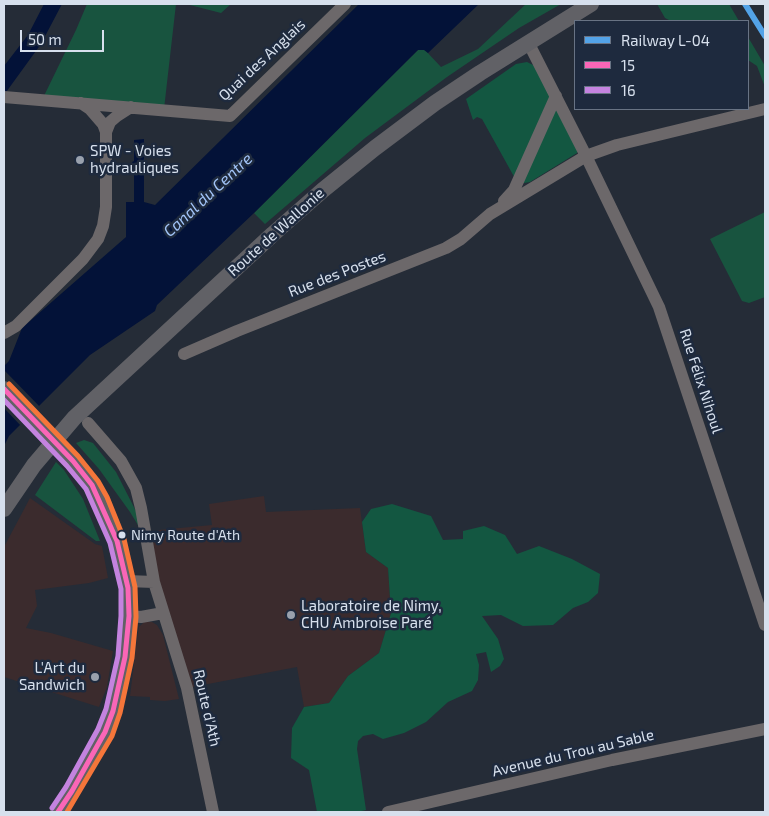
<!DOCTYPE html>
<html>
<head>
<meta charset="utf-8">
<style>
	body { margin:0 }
	#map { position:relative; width:769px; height:816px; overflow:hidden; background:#252c37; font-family:"Exo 2",sans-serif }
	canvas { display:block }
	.frame { position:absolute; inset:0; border:5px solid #d7e0ed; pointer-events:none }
	.legend { position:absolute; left:574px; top:20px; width:175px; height:90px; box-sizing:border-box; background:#1e2a3e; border:1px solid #687384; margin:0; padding:6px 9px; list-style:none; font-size:15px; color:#d7e0ed }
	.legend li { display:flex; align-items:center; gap:10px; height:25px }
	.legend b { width:25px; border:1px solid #687384 }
	.scale { position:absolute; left:20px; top:30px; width:84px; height:22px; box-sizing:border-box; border:2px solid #d7e0ed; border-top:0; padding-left:6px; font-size:15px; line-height:18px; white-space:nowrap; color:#d7e0ed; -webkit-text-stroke:4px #1e2a3e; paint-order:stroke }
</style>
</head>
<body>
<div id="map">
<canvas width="769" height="816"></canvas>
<div class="frame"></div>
<ul class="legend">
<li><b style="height:6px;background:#53a3e8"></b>Railway L-04</li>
<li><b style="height:6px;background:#fa66b7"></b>15</li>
<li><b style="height:6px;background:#c483df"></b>16</li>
</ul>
<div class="scale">50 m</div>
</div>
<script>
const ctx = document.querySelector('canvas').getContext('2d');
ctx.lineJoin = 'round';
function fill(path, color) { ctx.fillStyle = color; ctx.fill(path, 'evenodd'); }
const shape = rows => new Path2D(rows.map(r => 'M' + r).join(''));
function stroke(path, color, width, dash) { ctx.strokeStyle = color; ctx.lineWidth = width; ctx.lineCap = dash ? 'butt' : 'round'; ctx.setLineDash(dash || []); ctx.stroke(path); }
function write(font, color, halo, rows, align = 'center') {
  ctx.font = font + ' "Exo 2",sans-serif'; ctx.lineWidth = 5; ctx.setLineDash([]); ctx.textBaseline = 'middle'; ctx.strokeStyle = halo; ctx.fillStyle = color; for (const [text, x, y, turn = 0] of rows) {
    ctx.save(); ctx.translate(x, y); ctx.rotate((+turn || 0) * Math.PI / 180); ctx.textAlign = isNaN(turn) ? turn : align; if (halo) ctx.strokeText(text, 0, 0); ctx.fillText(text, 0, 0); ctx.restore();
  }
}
const commercial = shape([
	[264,496,266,512,360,508,366,552,388,568,391,613,379,653,348,676,329,703,304,707,297,667,187,688,146,535,159,530,212,525,209,504],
	[30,498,95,544,102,546,108,578,89,583,35,590,37,606,26,628,51,633,113,651,107,687,99,707,4,677,4,547],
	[144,622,152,622,157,625,163,635,179,699,165,701,150,700,150,697,130,696,138,632,139,627]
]);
const green = shape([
	[87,4,176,4,164,109,42,100,76,30],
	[186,4,231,4,221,13],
	[526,4,561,4,519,28,447,77,365,138,265,224,254,213,418,50,425,50,441,67,478,49],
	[657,4,729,4,739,21,671,21,665,18],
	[748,37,765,66,765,87,757,66,748,60],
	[765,212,765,297,749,303,742,301,710,239],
	[84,440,93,443,116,472,141,521,144,535,130,512,99,469,76,443],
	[56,462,64,470,83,499,100,541,96,541,35,495]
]);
const forest = shape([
	[527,62,535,66,578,148,577,153,530,182,524,183,517,182,482,119,477,117,473,120,466,99,516,64],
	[392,504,431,516,443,540,463,539,463,531,484,526,505,535,517,554,539,546,572,559,600,574,598,593,588,602,573,608,553,625,523,626,501,615,482,616,498,639,504,659,500,666,491,672,486,652,476,654,479,665,478,680,472,691,448,702,426,722,404,733,383,739,373,734,363,736,358,741,357,749,366,810,357,812,317,812,309,770,291,758,292,728,304,707,329,703,348,676,379,653,391,613,388,568,366,552,362,522,371,509]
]);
const water = shape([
	[44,4,62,4,41,44,4,95,4,66,28,35],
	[359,4,479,4,428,53,424,50,418,50,254,213,157,305,155,311,90,355,9,436,4,446,4,366,9,361,22,328,126,237,126,202,134,202,134,169,132,168,132,162,134,161,134,140,144,139,144,202,155,205]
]);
const pier = shape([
	[4,370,41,408,22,427,4,408]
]);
const minor = shape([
	[528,42,586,156,659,307,765,625],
	[4,97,230,116,345,4],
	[81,103,90,109,103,124,106,132],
	[504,201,514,190,556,96],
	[4,333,16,326,83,259,98,239,103,226,106,207,106,132,110,122,117,116,131,107],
	[184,354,237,331,446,248,461,239,490,214,586,156,617,145,765,109],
	[88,423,121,461,136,488,141,508,154,582,187,688,213,812],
	[127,581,154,582],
	[129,616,141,617,163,613],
	[388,812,612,760,765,729]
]);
const major = shape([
	[4,509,34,465,75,417,273,234,323,190,375,148,435,103,480,73,591,4],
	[58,812,72,791,96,748,105,732,113,711,119,689,125,657,129,616,128,588,117,541,100,500,85,474,73,461]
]);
const majorBridge = shape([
	[4,389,73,461]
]);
const bus1 = shape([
	[4,389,73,461,92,485,117,541,128,588,129,616,125,657,113,711,105,732,72,791,58,812]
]);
const bus2 = shape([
	[4,400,67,466,86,489,110,543,121,589,121,616,118,656,106,709,98,729,66,787,52,808]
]);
const bus3 = shape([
	[9,384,78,456,98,481,107,497,124,539,135,587,136,617,132,658,120,713,112,736,67,812]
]);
const rail1 = shape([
	[745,4,765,36]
]);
const markers = [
	[80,160,5,"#99a1ad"],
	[122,535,4.5,"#d7e0ed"],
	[291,615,5,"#99a1ad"],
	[95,677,5,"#99a1ad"]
];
const busNames = [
	["Nimy Route d'Ath",131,535]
];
const streetNames = [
	["Quai des Anglais",262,60,-43],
	["Route de Wallonie",276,232,-42],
	["Rue des Postes",337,274,-21],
	["Rue Félix Nihoul",701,381,72],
	["Route d'Ath",207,708,77],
	["Avenue du Trou au Sable",573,753,-13]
];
const poiNames = [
	["SPW - Voies",90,151],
	["hydrauliques",90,168],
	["Laboratoire de Nimy,",301,606],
	["CHU Ambroise Paré",301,623],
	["L'Art du",85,668,"right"],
	["Sandwich",85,685,"right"]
];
const waterNames = [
	["Canal du Centre",208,195,-43]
];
fill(commercial, '#3b2b2d');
fill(green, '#18543f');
fill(forest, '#135741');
fill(water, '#031238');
fill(pier, '#252c37');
stroke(minor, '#6c686a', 12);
stroke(major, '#616166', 16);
stroke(majorBridge, '#616166', 16);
stroke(bus1, '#fa66b7', 5);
stroke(bus2, '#c483df', 5);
stroke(bus3, '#f5763a', 5);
stroke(rail1, '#53a3e8', 6);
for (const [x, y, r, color] of markers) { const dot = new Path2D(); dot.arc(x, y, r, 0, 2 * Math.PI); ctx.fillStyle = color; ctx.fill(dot); stroke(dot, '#1e2a3e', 2); }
write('14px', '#d7e0ed', '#1e2a3e', busNames, 'left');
write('15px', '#d7e0ed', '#1e2a3e', streetNames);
write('15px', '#d7e0ed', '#1e2a3e', poiNames, 'left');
write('italic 16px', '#a2c4f8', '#1e2a3e', waterNames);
</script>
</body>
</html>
